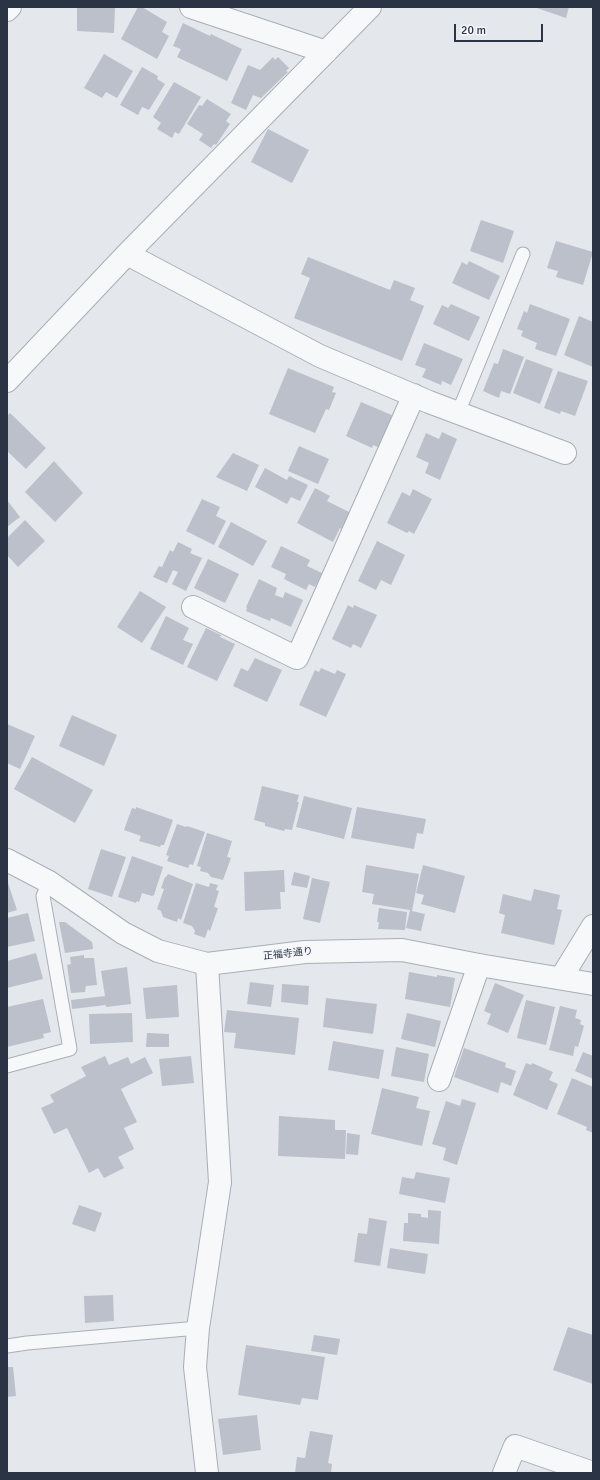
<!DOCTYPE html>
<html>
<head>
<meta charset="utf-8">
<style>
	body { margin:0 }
	#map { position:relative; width:600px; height:1480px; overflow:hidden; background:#e4e7ec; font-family:Signika,sans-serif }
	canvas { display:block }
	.frame { position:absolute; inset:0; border:8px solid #2b3445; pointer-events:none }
	.scale { position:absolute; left:454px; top:24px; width:89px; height:18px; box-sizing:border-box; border:2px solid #2b3445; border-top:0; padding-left:5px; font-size:12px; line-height:14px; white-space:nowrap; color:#2b3445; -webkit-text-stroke:3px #f4f6f9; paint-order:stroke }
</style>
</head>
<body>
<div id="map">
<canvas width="600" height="1480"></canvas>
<div class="frame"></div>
<div class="scale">20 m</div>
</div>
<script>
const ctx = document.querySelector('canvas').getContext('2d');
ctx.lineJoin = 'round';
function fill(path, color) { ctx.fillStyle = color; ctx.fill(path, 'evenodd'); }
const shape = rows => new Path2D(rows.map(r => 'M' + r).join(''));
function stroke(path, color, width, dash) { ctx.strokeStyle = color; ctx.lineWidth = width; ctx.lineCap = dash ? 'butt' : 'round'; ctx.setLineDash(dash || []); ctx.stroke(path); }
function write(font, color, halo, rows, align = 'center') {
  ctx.font = font + ' Signika,"Noto Sans JP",sans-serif'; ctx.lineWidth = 4; ctx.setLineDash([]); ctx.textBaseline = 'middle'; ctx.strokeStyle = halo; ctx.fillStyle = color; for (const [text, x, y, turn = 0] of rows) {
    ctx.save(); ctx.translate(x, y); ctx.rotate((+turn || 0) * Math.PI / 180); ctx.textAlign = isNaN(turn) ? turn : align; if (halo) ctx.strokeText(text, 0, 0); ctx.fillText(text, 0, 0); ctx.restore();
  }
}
const building = shape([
	[77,7,115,7,114,33,77,31],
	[138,7,142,7,167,22,162,32,169,36,157,59,121,39],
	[534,7,569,7,566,18],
	[183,23,210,36,211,34,242,49,227,81,177,57,181,49,173,46],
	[104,54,133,71,117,98,106,92,102,98,84,88],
	[273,57,275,60,278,57,289,68,286,71,288,72,261,98,253,95,246,110,231,103,248,65,260,70],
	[142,67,158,76,157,79,165,84,149,110,142,107,138,115,120,105],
	[174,82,201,97,179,134,175,132,172,138,157,129,161,123,153,117],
	[207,99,231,114,226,121,230,124,216,145,214,144,211,148,199,140,203,134,187,124,199,105,202,106],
	[268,129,309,150,292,183,251,162],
	[481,220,514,231,503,263,470,251],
	[556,241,593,252,583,285,556,277,558,271,547,268],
	[308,257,390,290,394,280,415,288,410,300,424,306,402,361,294,318,310,278,301,274],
	[469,261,500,276,489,300,452,283,462,262,467,265],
	[451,304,480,317,469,341,433,324,442,305,448,308],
	[530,304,570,319,556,356,535,349,537,343,521,336,523,331,517,329,524,311,527,313],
	[579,316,593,322,593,367,564,355],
	[424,343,463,359,451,385,442,381,441,385,422,377,426,369,415,365],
	[503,349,524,357,510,394,501,391,499,398,483,391,494,363,498,364],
	[526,359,553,369,540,404,513,393],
	[288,368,334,387,332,392,336,393,329,410,326,409,315,433,269,414],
	[558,371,588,381,575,416,561,411,560,414,544,408],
	[361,402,394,416,380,448,373,445,372,448,346,436],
	[10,413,46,448,26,469,7,451,7,416],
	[442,432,457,439,440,480,425,473,429,463,416,457,426,433,439,439],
	[299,446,329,459,318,484,288,471],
	[233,453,259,465,247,491,216,477],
	[54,461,83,493,55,522,25,492],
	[265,468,287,480,289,476,308,485,300,501,291,497,287,504,255,487],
	[315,488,330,496,327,501,353,514,345,530,340,528,333,542,297,523],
	[413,489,432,499,414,534,409,531,407,533,387,523,402,492,410,496],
	[202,499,220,507,216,516,226,521,214,545,186,531],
	[7,500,20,517,7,527],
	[25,520,45,541,18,567,7,555,7,538],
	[231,522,267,541,253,566,218,547],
	[377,541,405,555,391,585,381,580,376,590,358,581],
	[178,542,192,549,190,553,202,558,186,591,172,584,178,572,173,570,167,583,153,577,159,566,162,567,170,550,173,552],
	[281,546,310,560,307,566,322,573,315,587,309,584,306,590,284,579,286,574,271,567],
	[208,559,239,574,225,603,194,588],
	[259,579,277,588,275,595,283,598,285,592,303,600,291,627,271,618,270,621,246,611,247,608,246,607],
	[140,591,166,607,142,643,117,627],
	[348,605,353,608,354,605,377,615,361,648,353,644,351,648,332,639],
	[166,616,189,628,183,640,193,644,183,665,150,649],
	[206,628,221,635,220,637,235,644,217,681,187,667],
	[255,658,282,670,267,702,233,686,241,668,248,671],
	[321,668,335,674,337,670,346,674,326,717,299,705,315,670,319,672],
	[72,715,117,735,104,766,59,746],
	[7,724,35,736,20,769,7,763],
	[32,757,93,790,75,823,14,789],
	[262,786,299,795,297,802,299,802,292,830,285,829,284,831,265,826,265,823,254,820],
	[304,796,352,808,344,839,296,827],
	[136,807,173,820,164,845,161,845,160,847,139,841,141,836,124,830,132,808,136,809],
	[357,807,426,819,423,834,417,833,414,849,351,838],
	[177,824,186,827,187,826,205,832,193,865,190,864,188,868,167,861,169,856,166,855],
	[207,833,232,841,227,857,231,858,223,880,211,877,208,873,200,871,201,867,197,866],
	[101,849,126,857,112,897,88,889],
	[132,856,163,867,154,895,152,896,142,893,139,902,137,901,136,903,118,897],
	[366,865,419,874,412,911,425,914,421,931,406,928,410,910,372,904,374,894,362,892],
	[423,865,465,876,455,913,421,904,424,895,416,893],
	[284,870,285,892,280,892,281,909,245,911,244,872],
	[294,872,310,876,307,888,291,885],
	[168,874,193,884,181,920,178,918,177,922,163,917,161,911,157,909,164,889,161,888,165,877,166,877],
	[312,878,330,882,320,923,303,919],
	[7,880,17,910,7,913],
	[196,883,209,887,210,883,218,885,216,890,219,891,214,907,218,908,210,931,208,929,205,938,194,934,195,931,192,926,183,923],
	[534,889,560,895,557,909,562,910,554,945,501,933,505,915,499,913,503,894,531,901],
	[379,908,407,912,405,930,378,929,379,922,377,922],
	[28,913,35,941,7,947,7,918],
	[59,922,65,922,92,942,93,949,65,953],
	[36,953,43,979,7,988,7,961],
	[84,955,84,958,94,958,97,985,86,986,85,992,71,993,67,965,71,964,70,957],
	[127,967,131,1004,106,1007,106,1005,72,1009,71,1000,105,996,101,971],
	[409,972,437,977,437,975,455,978,450,1007,405,999],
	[250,982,274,985,271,1007,247,1004],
	[495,983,524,995,508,1033,487,1024,491,1014,484,1011],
	[282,984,309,986,308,1005,281,1002],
	[177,985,179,1017,146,1019,143,988],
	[326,998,377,1004,373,1034,323,1027],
	[43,999,51,1032,43,1034,44,1038,7,1047,7,1007],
	[526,1000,555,1007,546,1045,517,1038],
	[560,1006,577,1010,575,1018,581,1020,580,1024,584,1026,578,1047,575,1046,573,1056,549,1050],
	[227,1010,299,1018,295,1055,234,1048,236,1033,224,1032],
	[132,1013,133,1042,90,1044,89,1014],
	[407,1013,441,1021,435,1047,401,1039],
	[147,1033,169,1034,169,1047,146,1047],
	[333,1041,384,1050,379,1079,328,1070],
	[396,1047,429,1054,424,1082,391,1076],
	[464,1048,506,1063,505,1067,516,1071,511,1086,501,1082,498,1093,454,1077],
	[583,1052,593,1056,593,1079,575,1071],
	[105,1056,109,1065,128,1057,131,1064,145,1057,153,1073,121,1089,137,1122,124,1128,134,1149,118,1157,124,1168,104,1178,98,1168,89,1173,67,1128,54,1134,41,1108,54,1102,50,1095,86,1076,81,1067],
	[191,1056,194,1083,162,1086,159,1059],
	[526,1063,531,1065,532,1063,553,1072,549,1080,558,1084,547,1110,513,1095],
	[572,1078,593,1087,593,1133,586,1130,587,1127,557,1114],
	[382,1088,419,1097,416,1108,430,1111,422,1146,371,1134],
	[462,1099,476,1103,457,1165,443,1160,446,1148,432,1144,446,1101,460,1106],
	[279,1116,335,1120,335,1130,346,1130,345,1159,278,1156],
	[347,1133,360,1135,358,1155,346,1154],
	[416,1172,450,1178,445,1203,399,1194,402,1177,414,1179],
	[79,1205,102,1213,95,1232,72,1224],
	[428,1210,441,1211,439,1244,403,1241,404,1223,408,1223,408,1213,421,1214,421,1217,428,1218],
	[369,1218,387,1221,380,1266,354,1262,358,1233,367,1234],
	[390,1248,428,1254,425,1274,387,1268],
	[113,1295,114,1321,85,1323,84,1296],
	[568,1327,593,1335,593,1384,553,1370],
	[314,1335,340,1339,337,1355,311,1351],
	[246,1345,325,1357,318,1400,302,1398,300,1405,238,1395],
	[7,1367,13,1367,16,1396,7,1397],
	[257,1415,261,1450,223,1455,218,1419],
	[310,1431,333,1435,328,1463,332,1464,331,1473,295,1473,297,1457,305,1458]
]);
const service = shape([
	[458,413,523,254],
	[7,1066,70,1049,43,896,49,882],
	[7,1346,27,1343,198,1328]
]);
const minor = shape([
	[191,7,326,52],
	[7,10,10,7],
	[127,254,320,356,429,402,565,453],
	[7,381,127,254,370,7],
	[193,607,297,658,414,395],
	[561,978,593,926],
	[439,1080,479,965],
	[207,1473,195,1367,198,1328,220,1182,207,964],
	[504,1473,515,1446,593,1473]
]);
const tertiary = shape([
	[7,860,49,882,123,933,158,951,207,964,305,952,402,950,479,965,593,984]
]);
const streetNames = [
	["正福寺通り",288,954,-6]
];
fill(building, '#bbc0ca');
stroke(service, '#a9aeb7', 15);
stroke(minor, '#a9aeb7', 24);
stroke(tertiary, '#a9aeb7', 24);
stroke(service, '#f7f8fa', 13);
stroke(minor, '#f7f8fa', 22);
stroke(tertiary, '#f7f8fa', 22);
write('10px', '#2b3445', '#f4f6f9', streetNames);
</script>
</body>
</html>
